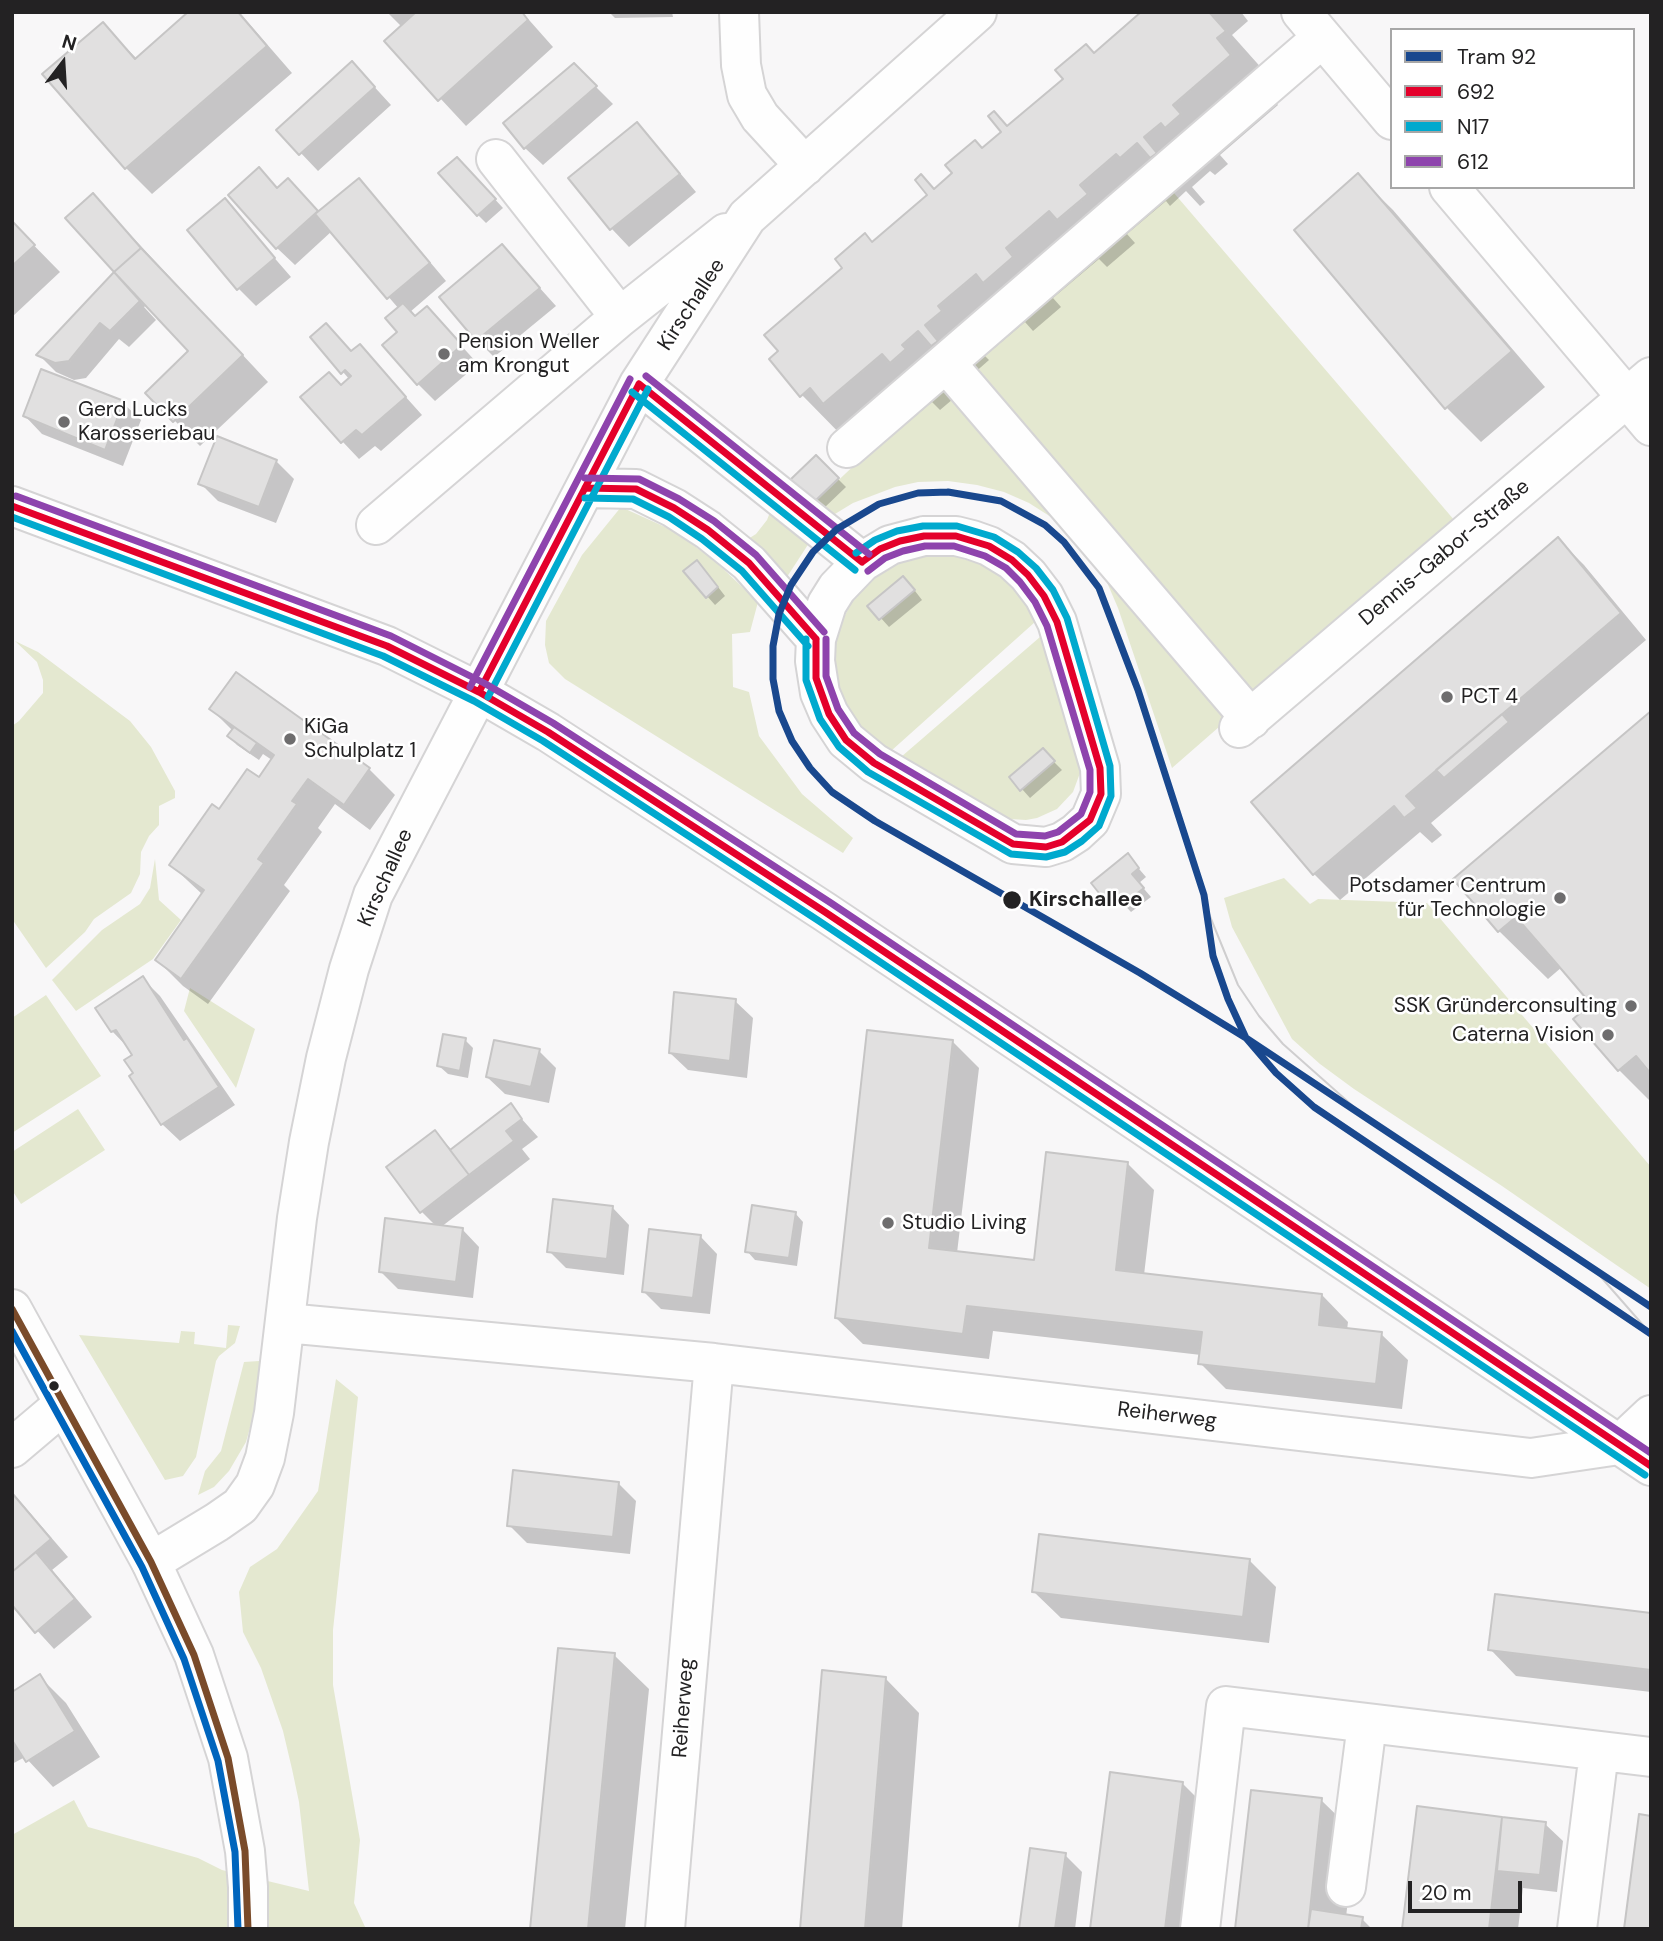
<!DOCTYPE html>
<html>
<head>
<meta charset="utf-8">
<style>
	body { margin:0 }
	#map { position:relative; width:1663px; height:1941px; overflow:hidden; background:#f8f7f8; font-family:"DM Sans",sans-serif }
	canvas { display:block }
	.frame { position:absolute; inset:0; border:14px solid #232223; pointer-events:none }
	.legend { position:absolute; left:1390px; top:28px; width:245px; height:161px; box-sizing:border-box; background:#fff; border:2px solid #a7a7a7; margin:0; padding:9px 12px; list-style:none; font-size:21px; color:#232223 }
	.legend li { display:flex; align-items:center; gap:14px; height:35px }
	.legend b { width:35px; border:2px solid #a7a7a7 }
	.north { position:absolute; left:28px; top:28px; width:70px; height:70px; -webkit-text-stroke:5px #fff; paint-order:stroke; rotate:17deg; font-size:19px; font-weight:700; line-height:28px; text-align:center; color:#232223 }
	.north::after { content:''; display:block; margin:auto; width:24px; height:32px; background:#232223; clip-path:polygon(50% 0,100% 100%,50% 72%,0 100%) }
	.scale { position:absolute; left:1408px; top:1881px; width:114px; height:32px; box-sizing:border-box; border:4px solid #232223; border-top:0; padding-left:9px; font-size:21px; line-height:24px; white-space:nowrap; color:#232223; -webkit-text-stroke:5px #fff; paint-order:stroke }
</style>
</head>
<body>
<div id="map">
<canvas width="1663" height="1941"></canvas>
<div class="frame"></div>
<ul class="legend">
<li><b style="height:9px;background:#19488e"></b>Tram 92</li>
<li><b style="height:9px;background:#e4002b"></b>692</li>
<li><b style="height:9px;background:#00a9ce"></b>N17</li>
<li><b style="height:9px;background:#8e44ad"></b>612</li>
</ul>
<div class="north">N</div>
<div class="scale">20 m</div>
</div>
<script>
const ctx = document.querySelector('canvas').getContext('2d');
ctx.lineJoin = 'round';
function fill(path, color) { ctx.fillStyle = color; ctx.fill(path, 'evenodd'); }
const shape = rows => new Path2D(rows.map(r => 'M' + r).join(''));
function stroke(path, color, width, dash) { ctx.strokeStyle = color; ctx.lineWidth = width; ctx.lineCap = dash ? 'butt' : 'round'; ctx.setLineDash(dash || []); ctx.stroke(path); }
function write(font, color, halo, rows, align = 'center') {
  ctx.font = font + ' "DM Sans",sans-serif'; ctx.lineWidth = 5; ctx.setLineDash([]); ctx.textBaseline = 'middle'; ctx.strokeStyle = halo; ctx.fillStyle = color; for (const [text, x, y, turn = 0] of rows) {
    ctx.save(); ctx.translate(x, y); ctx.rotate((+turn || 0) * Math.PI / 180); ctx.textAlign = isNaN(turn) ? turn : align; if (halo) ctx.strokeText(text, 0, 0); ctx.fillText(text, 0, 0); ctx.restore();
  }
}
const green = shape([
	[1168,186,1455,521,1172,768,1118,608,1106,580,1091,557,1071,534,1051,517,1029,503,1004,492,977,485,948,481,918,482,895,487,853,503,830,517,811,506,862,458],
	[621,507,674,531,715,561,758,602,750,632,732,634,733,687,749,692,759,736,802,794,853,838,843,853,565,679,549,663,545,645,546,621,582,555],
	[772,507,811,540,785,580,740,544,756,534,767,520],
	[927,556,953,556,981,564,1000,576,1014,588,1027,605,1035,622,891,751,872,738,856,721,846,706,839,688,835,661,836,642,840,624,856,595,874,577,906,560],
	[1040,637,1078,744,1081,762,1080,773,1073,792,1057,809,1037,818,1026,820,1010,819,995,813,901,757],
	[15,641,38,652,130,721,151,747,175,791,175,798,159,806,159,825,149,836,141,852,140,874,131,893,94,919,85,932,46,968,12,919,12,726,19,721,43,693,43,680,37,662],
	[155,859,159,900,181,920,153,959,76,1011,52,980,102,930,140,904,150,888],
	[1284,878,1310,904,1318,899,1427,903,1651,1167,1651,1289,1502,1186,1354,1089,1320,1064,1292,1039,1232,927,1224,898],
	[190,988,255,1029,236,1088,184,1011],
	[46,995,101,1076,12,1133,12,1018],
	[78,1109,105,1150,21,1204,12,1190,12,1152],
	[228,1325,240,1326,235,1343,219,1356,216,1361,196,1457,183,1476,165,1480,79,1335,179,1343,181,1331,195,1332,194,1344,226,1348],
	[259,1361,259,1396,246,1442,229,1471,214,1487,198,1495,205,1471,221,1451,244,1362],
	[336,1379,358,1397,333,1630,333,1685,360,1840,354,1903,366,1929,12,1929,12,1835,74,1800,88,1827,198,1858,222,1870,309,1891,299,1802,292,1769,283,1731,261,1668,243,1632,239,1592,250,1567,277,1549,318,1491]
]);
const shadow = shape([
	[191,12,239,12,292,73,152,194,126,168,103,24,137,59],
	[387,12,522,12,553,47,466,126,387,41,402,27],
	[609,12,672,12,673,17,615,18],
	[1144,12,1241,12,1248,21,1232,35,1273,81,1265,88,1278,105,1220,155,1228,164,1215,175,1210,171,1192,187,1205,202,1200,206,1186,191,1170,206,1166,201,1127,234,1135,243,1107,267,1099,259,1053,298,1061,307,1033,331,1025,322,985,356,989,360,972,375,953,399,940,410,932,402,873,452,858,437,850,444,802,395,873,244],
	[574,65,613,104,543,165,525,148],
	[369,81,391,105,318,171,279,130],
	[637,124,654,142,696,192,629,247,612,229,570,178],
	[465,167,503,208,486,223,478,215],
	[259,170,278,189,306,198,319,213,359,180,376,198,446,281,410,312,416,318,427,308,478,364,435,401,418,384,400,332,399,309,332,231,295,265,277,248],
	[1358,176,1393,210,1545,387,1481,442,1446,407],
	[225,201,291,277,256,306,238,288],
	[110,213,268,382,200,446,174,420,191,351,147,305,144,307,156,320,129,347,119,339,86,378,74,380,56,372,39,355,116,272],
	[12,223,60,272,12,317],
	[502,246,556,306,494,357,477,340],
	[360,346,422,415,381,451,375,446,359,459,342,441,342,387,350,380,343,372,352,353],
	[123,403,141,420,123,466,42,434,25,416],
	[816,457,846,487,822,510,793,480],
	[276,461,294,479,276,523,218,501,200,483],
	[1558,539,1584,565,1646,640,1431,823,1442,835,1432,843,1420,832,1340,900,1314,874,1253,803],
	[705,570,725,596,715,605,707,596],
	[912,587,922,600,889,627,870,606],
	[211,709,369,769,395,795,370,830,335,804,318,828,322,832,284,885,290,891,208,1004,183,986,157,960,203,895,171,865,219,812,259,779,272,760,263,754,259,760,237,745,229,736,233,731],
	[1651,713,1651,1102,1619,1070,1593,1004,1562,967,1548,979,1499,931],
	[1043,751,1062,770,1030,798,1022,789],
	[1128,856,1146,877,1139,883,1151,897,1131,912,1119,899,1112,905,1093,884],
	[143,979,160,996,235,1105,180,1141,162,1124,135,1074,135,1055,112,1031],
	[735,1001,753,1018,747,1078,688,1070,670,1053],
	[465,1040,473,1048,468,1078,448,1074,439,1066],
	[952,1041,979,1068,957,1253,1035,1262,1127,1163,1154,1190,1144,1275,1322,1295,1348,1322,1347,1330,1381,1334,1408,1360,1402,1409,1226,1389,1200,1363,1201,1355,993,1331,989,1359,863,1344,836,1318],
	[539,1051,556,1068,549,1103,505,1094,487,1077],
	[510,1106,538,1137,522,1149,530,1159,441,1227,462,1229,479,1247,473,1298,398,1289,380,1271,436,1226,421,1211,435,1133,452,1150],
	[612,1207,629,1225,624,1275,566,1268,549,1251],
	[795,1213,803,1222,797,1266,755,1260,747,1251],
	[700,1236,717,1254,710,1314,661,1309,643,1291],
	[619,1484,636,1501,630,1554,527,1543,509,1525],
	[12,1492,68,1557,52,1570,92,1617,54,1649,12,1603],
	[1249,1560,1276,1587,1269,1643,1061,1618,1034,1592],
	[1651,1615,1651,1692,1516,1676,1490,1649],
	[614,1655,649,1689,625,1929,532,1929],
	[40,1677,66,1703,100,1757,53,1787,25,1757,12,1764,12,1694],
	[885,1678,919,1713,902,1929,801,1929],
	[1183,1784,1217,1818,1203,1929,1091,1929],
	[1321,1800,1356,1834,1346,1917,1362,1919,1372,1929,1237,1929],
	[1418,1808,1545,1824,1563,1841,1557,1892,1523,1888,1518,1929,1403,1929],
	[1065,1855,1082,1872,1075,1929,1021,1929]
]);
const building = shape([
	[188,12,238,12,267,46,125,169,42,74,103,22,135,59,188,12],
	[416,12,522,12,528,20,438,101,384,41,416,12],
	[1141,12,1209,12,1226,31,1217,38,1231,55,1173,105,1181,114,1165,128,1161,123,1144,137,1157,153,1150,158,1137,143,1120,158,1116,154,1080,185,1088,194,1057,220,1049,211,1006,248,1013,257,983,283,976,274,938,306,942,311,925,325,938,341,931,346,918,331,902,345,906,349,890,363,882,354,823,404,810,388,800,397,769,359,778,351,764,335,842,268,835,259,865,233,872,242,927,195,915,180,921,174,934,189,952,173,945,165,975,140,982,148,1001,132,988,116,994,111,1007,126,1063,79,1055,70,1086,44,1094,53,1141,12],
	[352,61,375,87,299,155,276,130,352,61],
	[574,63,597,86,524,149,503,123,574,63],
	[637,122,680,174,610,230,568,178,637,122],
	[457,157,496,199,477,216,438,173,457,157],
	[259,167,277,188,288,178,318,211,276,249,228,195,259,167],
	[1358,173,1512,351,1445,409,1294,230,1358,173],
	[359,178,430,263,387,299,315,214,359,178],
	[93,193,141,248,114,272,65,218,93,193],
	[225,198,275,258,237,290,187,230,225,198],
	[12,221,35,245,12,266,12,221],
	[502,244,540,288,476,341,439,297,502,244],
	[141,248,243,355,173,422,145,393,188,351,114,272,141,248],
	[114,272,140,301,110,331,100,323,69,361,55,363,36,355,114,272],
	[403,303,415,316,427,306,462,345,417,385,382,345,397,332,385,318,403,303],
	[326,323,351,351,360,344,406,397,362,435,356,430,341,443,300,397,329,372,341,385,351,376,345,370,341,374,310,337,326,323],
	[41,369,124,401,105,450,23,416,41,369],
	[217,436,277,460,259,507,198,484,217,436],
	[816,455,839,478,813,503,790,480,816,455],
	[1558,537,1621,613,1406,796,1417,808,1404,818,1394,806,1313,875,1251,802,1558,537],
	[697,560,718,587,706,598,683,571,697,560],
	[903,576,915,590,879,620,867,606,903,576],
	[236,672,370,768,344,805,308,779,292,801,297,804,258,859,264,863,181,979,155,960,204,890,169,865,212,804,219,809,247,769,259,777,274,755,209,709,236,672],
	[1651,711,1651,1074,1636,1056,1618,1071,1573,1019,1591,1004,1556,963,1516,917,1498,932,1453,879,1651,711],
	[1502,714,1509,722,1444,778,1436,770,1502,714],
	[234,727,257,743,250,753,227,736,234,727],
	[1043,748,1055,761,1020,791,1009,777,1043,748],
	[1128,853,1139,868,1132,874,1144,888,1122,905,1111,891,1103,898,1091,883,1128,853],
	[143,976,184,1040,187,1038,219,1087,161,1125,129,1076,133,1073,124,1060,132,1055,116,1030,111,1032,95,1008,143,976],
	[674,992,736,999,730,1061,669,1053,674,992],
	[867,1030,953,1040,929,1248,1034,1260,1046,1152,1128,1162,1116,1270,1322,1294,1319,1325,1382,1332,1376,1384,1198,1364,1202,1332,967,1306,963,1334,835,1318,867,1030],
	[443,1034,466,1038,460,1071,437,1066,443,1034],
	[494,1040,540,1049,531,1087,486,1077,494,1040],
	[511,1103,522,1119,506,1131,514,1141,469,1175,450,1150,511,1103],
	[435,1130,469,1175,420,1213,386,1167,435,1130],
	[553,1199,613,1206,607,1259,547,1252,553,1199],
	[752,1205,796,1212,789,1258,745,1252,752,1205],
	[385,1218,463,1228,456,1282,379,1272,385,1218],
	[649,1229,701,1235,693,1298,642,1292,649,1229],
	[513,1470,619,1482,613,1537,507,1526,513,1470],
	[12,1493,51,1539,12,1572,12,1493],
	[1039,1534,1250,1559,1243,1617,1032,1592,1039,1534],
	[36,1552,75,1599,35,1633,12,1605,12,1572,36,1552],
	[1495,1594,1651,1613,1651,1670,1488,1650,1495,1594],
	[558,1648,615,1653,588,1929,530,1929,558,1648],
	[822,1670,886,1677,865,1929,800,1929,822,1670],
	[40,1674,75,1731,26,1762,12,1740,12,1692,40,1674],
	[1110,1772,1183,1782,1165,1929,1090,1929,1110,1772],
	[1251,1790,1322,1798,1308,1929,1235,1929,1251,1790],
	[1417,1806,1502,1817,1489,1929,1402,1929,1417,1806],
	[1639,1814,1651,1816,1651,1929,1624,1929,1639,1814],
	[1502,1817,1546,1822,1540,1875,1497,1871,1502,1817],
	[1030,1848,1066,1853,1055,1929,1019,1929,1030,1848],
	[1311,1909,1363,1917,1361,1929,1308,1929,1311,1909]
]);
const minor = shape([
	[739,12,741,65,747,95,760,117,805,166],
	[1301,12,1392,120],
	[496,159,620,317],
	[1449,187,1651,426],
	[946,363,1251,719],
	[639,384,862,562],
	[847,448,1322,38],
	[585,488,636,489,674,508,708,530,749,563,816,639],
	[12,506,387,646,479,692,548,732,825,912,1651,1466],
	[376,525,620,317,726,233],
	[924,536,956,536,972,540,989,546,1012,560,1028,575,1044,596,1057,622,1100,768,1101,794,1090,820,1076,833,1062,842,1046,847,1013,844,874,763,846,740,829,714,820,693,815,661,816,639,827,604,837,588,862,562,890,545,924,536],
	[1239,728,1651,377],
	[286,1323,714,1363,1531,1458,1619,1445],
	[1619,1445,1651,1415],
	[12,1448,64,1404],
	[151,1562,217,1522,240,1506,255,1485,265,1458,274,1413,297,1218,309,1142,326,1058,349,969,373,895,639,384,747,217,977,12],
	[1346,1887,1367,1724],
	[665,1929,714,1363],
	[1200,1929,1226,1706,1651,1757],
	[1577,1929,1599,1752]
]);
const major = shape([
	[12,1309,151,1562,194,1655,228,1758,245,1851,248,1887,248,1929]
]);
const tram = shape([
	[1207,909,1238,985,1259,1016,1283,1044,1363,1115],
	[1593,1268,1650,1333]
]);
const bus1 = shape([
	[639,384,862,562],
	[585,488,636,489,674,508,708,530,749,563,816,639],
	[12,506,387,646,479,692,548,732,825,912,1651,1466],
	[816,639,816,678,829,714,846,740,874,763,1013,844,1046,847,1062,842,1090,820,1101,794,1100,768,1057,622,1044,596,1028,575,1012,560,989,546,956,536,924,536,900,541,880,549,862,562],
	[479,692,639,384]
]);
const bus2 = shape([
	[632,392,855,570],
	[585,498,633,499,669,517,702,539,742,571,808,646],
	[12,517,383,656,474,701,543,741,819,921,1645,1475],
	[806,639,806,680,820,719,839,747,868,772,1011,854,1046,857,1065,852,1082,841,1099,826,1111,796,1110,766,1067,618,1053,590,1036,568,1018,552,994,537,957,526,923,526,897,531,875,540,856,553],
	[488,697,648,389]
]);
const bus3 = shape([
	[646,376,869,554],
	[585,478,639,479,679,499,714,521,756,555,824,632],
	[16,496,391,636,484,683,553,723,831,903,1651,1453],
	[826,639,826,676,838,709,854,733,880,754,1016,834,1045,836,1058,832,1081,814,1090,792,1090,770,1047,626,1035,602,1020,582,1006,568,985,556,954,546,925,546,903,551,885,558,868,571],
	[470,687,630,379]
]);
const bus4 = shape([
	[12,1309,151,1562,194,1655,228,1758,245,1851,248,1929]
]);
const bus5 = shape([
	[12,1331,142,1567,184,1659,218,1761,235,1852,238,1929]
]);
const tram1 = shape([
	[948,492,1001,501,1045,525,1064,542,1099,588,1138,690,1204,895,1213,956,1228,999,1246,1038,1140,973,875,821,832,792,810,768,792,741,779,711,773,679,773,646,779,614,791,585,813,552,837,529,879,504,918,493,948,492],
	[1246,1038,1651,1307],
	[1246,1038,1276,1073,1314,1107,1651,1334]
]);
const markers = [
	[444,354,7,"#6e6d6e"],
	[64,422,7,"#6e6d6e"],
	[1447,697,7,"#6e6d6e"],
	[290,739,7,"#6e6d6e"],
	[1560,898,7,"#6e6d6e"],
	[1012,900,10,"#232223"],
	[1631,1006,7,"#6e6d6e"],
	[1608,1035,7,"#6e6d6e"],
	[888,1223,7,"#6e6d6e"],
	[54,1386,6,"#232223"]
];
const streetNames = [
	["Kirschallee",692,305,-57],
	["Dennis-Gabor-Straße",1445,553,-40],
	["Kirschallee",386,878,-66],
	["Reiherweg",1167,1416,7],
	["Reiherweg",684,1708,-86]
];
const poiNames = [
	["Pension Weller",458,342],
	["am Krongut",458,366],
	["Gerd Lucks",78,410],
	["Karosseriebau",78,434],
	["PCT 4",1461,697],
	["KiGa",304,727],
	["Schulplatz 1",304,751],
	["Potsdamer Centrum",1546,886,"right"],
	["für Technologie",1546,910,"right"],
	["SSK Gründerconsulting",1617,1006,"right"],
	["Caterna Vision",1594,1035,"right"],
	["Studio Living",902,1223]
];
const stopNames = [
	["Kirschallee",1029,900]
];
fill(green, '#e4e8d0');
fill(shadow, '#0003');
fill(building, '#e1e0e0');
stroke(building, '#c6c5c5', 2);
stroke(minor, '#d5d4d5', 42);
stroke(major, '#d5d4d5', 42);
stroke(minor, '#fefefe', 38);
stroke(major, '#fefefe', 38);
stroke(tram, '#cfcecf', 2);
stroke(bus1, '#e4002b', 7);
stroke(bus2, '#00a9ce', 7);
stroke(bus3, '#8e44ad', 7);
stroke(bus4, '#7a4b2a', 7);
stroke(bus5, '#0065bd', 7);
stroke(tram1, '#19488e', 7);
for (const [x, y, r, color] of markers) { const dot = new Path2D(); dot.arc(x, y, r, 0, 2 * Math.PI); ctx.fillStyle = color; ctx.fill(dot); stroke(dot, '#fff', 2.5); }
write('21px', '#232223', '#fff', streetNames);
write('21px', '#232223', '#fff', poiNames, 'left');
write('bold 21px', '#232223', '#fff', stopNames, 'left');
</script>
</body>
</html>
